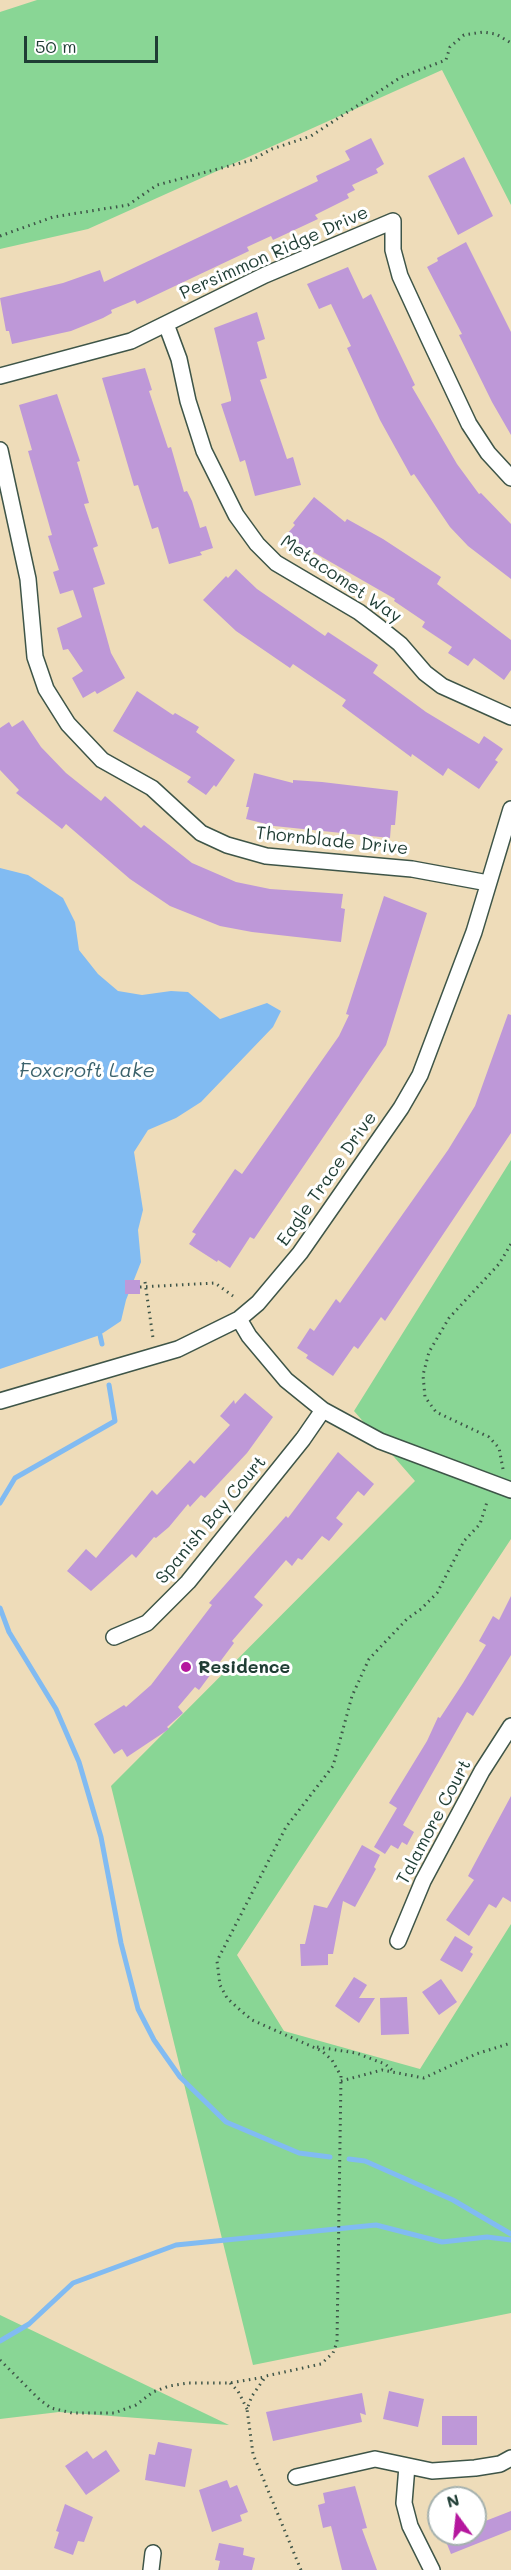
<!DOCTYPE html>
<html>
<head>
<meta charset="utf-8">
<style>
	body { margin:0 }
	#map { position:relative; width:511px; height:2570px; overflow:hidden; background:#eedcb9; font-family:Mali,sans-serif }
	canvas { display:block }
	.north { position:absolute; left:427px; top:2486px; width:60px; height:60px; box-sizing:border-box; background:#fff; border:2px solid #a5b1ae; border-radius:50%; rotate:345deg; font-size:16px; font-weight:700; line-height:24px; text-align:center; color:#1f3d34 }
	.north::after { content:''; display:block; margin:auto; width:21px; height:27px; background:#b5179e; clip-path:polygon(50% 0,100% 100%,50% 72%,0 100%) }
	.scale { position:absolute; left:24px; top:36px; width:134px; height:27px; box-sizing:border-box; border:3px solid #1f3d34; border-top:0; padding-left:8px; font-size:18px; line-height:21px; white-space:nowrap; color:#1f3d34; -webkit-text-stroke:4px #fff; paint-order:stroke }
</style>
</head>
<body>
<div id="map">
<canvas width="511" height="2570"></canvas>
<div class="north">N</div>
<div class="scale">50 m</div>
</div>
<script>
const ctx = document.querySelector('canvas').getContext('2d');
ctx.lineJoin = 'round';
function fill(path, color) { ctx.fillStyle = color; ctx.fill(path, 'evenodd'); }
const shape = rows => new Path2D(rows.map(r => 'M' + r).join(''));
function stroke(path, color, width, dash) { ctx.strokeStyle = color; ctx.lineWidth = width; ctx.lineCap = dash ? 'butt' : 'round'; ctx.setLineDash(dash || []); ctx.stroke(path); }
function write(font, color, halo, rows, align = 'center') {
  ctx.font = font + ' Mali,sans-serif'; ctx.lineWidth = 6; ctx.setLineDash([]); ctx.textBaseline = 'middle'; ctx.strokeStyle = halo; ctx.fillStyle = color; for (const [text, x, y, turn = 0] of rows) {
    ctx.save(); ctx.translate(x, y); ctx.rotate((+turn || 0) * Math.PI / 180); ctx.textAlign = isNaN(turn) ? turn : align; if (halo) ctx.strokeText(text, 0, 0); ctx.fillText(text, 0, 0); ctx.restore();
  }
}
const green = shape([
	[37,0,511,0,511,205,442,70,88,229,0,249,0,12],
	[511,1160,511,1539,237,1955,284,2031,420,2069,511,1924,511,2313,253,2365,111,1786,415,1481,354,1411],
	[0,2315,229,2425,59,2412,0,2419]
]);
const water = shape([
	[0,868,28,875,63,898,75,922,79,950,98,974,118,991,142,995,171,991,188,992,220,1019,267,1003,281,1011,273,1027,201,1102,176,1118,148,1130,134,1152,143,1210,138,1230,141,1262,126,1300,121,1321,100,1335,0,1369]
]);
const stream = shape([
	[100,1335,102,1344],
	[0,1503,15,1478,115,1421,109,1385],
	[0,1608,9,1632,56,1709,79,1762,101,1837,121,1943,138,2009,154,2040,180,2077,226,2122,299,2153,330,2157],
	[349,2159,365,2161,453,2200,511,2234],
	[0,2341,29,2324,73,2283,176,2245,376,2225,442,2242,487,2237,511,2240]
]);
const building = shape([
	[371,138,384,164,376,169,378,173,352,185,355,190,347,194,349,198,315,215,318,219,273,240,271,236,247,247,249,251,137,304,135,300,111,310,112,313,103,318,71,331,12,344,9,331,6,331,0,298,63,283,100,270,104,282,318,181,316,176,350,160,345,151],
	[464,157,493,216,458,235,428,176],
	[466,242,511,332,511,435,492,402,459,335,462,334,427,267,438,261,437,258],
	[348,267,363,299,371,294,415,385,412,387,457,464,479,494,481,493,511,524,511,579,468,546,450,527,414,474,411,476,380,420,347,348,351,346,331,304,319,309,307,284],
	[257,312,265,339,257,342,267,378,260,380,287,459,293,457,301,485,255,496,245,460,240,462,221,404,231,401,231,398,214,328],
	[145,368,152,390,149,391,168,448,171,447,184,492,187,491,192,501,200,528,206,526,213,548,200,552,202,555,169,564,158,527,152,529,138,485,134,486,102,378],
	[57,394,80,461,77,462,89,503,84,504,98,546,93,548,105,584,93,588,111,653,125,678,97,694,95,691,83,698,72,678,83,671,68,649,63,650,57,628,82,617,73,590,60,594,53,572,59,570,48,536,52,535,28,451,32,450,19,405],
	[314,497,345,522,347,519,383,539,441,577,437,584,511,640,511,670,504,680,474,658,468,666,448,653,452,647,422,627,425,622,394,601,395,599,301,545,287,534,295,525,293,523],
	[236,569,257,589,325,636,328,632,378,665,373,673,426,712,479,744,484,736,503,749,495,760,498,762,479,789,448,768,443,776,412,754,411,757,342,706,346,700,293,664,290,668,236,631,203,600,226,576,228,578],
	[137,691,173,715,175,713,199,727,196,732,235,760,216,787,214,785,206,795,187,782,191,777,113,731],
	[23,720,41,747,66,773,101,801,105,796,141,828,144,825,192,863,236,882,270,889,343,894,341,908,345,909,341,942,252,932,220,926,170,906,130,879,66,824,62,829,16,793,19,790,0,770,0,728,9,722,12,727],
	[254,773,293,783,293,780,322,782,398,791,395,825,391,825,390,838,274,826,246,819,249,807,246,807],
	[384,896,427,913,386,1045,254,1239,250,1237,230,1268,218,1260,217,1262,189,1244,196,1234,192,1232,235,1169,242,1174,339,1036,349,1015,346,1014],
	[508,1014,511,1015,511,1133,385,1321,381,1317,358,1349,354,1346,333,1376,306,1358,308,1355,297,1348,310,1328,314,1331,336,1299,340,1303,448,1150,475,1106],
	[125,1280,140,1280,140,1294,125,1294],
	[245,1393,273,1417,247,1453,205,1498,201,1495,190,1507,188,1504,169,1527,156,1538,154,1537,136,1558,132,1554,91,1591,67,1571,86,1549,96,1558,152,1490,157,1495,190,1460,194,1464,230,1425,220,1416,234,1400,235,1404],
	[338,1452,374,1484,364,1496,358,1491,336,1518,343,1524,329,1541,322,1536,302,1560,298,1558,292,1566,286,1560,254,1597,263,1605,232,1641,234,1643,199,1690,195,1687,178,1707,183,1713,167,1727,169,1729,127,1757,122,1749,114,1754,94,1724,124,1705,126,1707,151,1685,212,1605,209,1603,286,1516,288,1518],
	[511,1596,511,1655,473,1716,467,1712,403,1825,414,1832,407,1845,402,1842,398,1849,391,1845,385,1854,374,1847,397,1808,389,1803,427,1741,438,1717,440,1718,463,1683,486,1645,479,1641,493,1616,499,1620],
	[511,1796,511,1902,503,1897,496,1908,489,1904,469,1936,446,1920,474,1880,468,1876],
	[362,1845,380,1855,374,1867,376,1869,355,1907,343,1901,333,1954,328,1954,328,1965,301,1966,300,1944,305,1944,314,1905,327,1908],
	[455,1936,473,1947,470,1952,473,1954,462,1972,440,1960],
	[354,1977,367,1985,359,1998,375,1998,359,2023,335,2006],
	[441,1979,457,2002,439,2015,422,1992],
	[407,1997,409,2034,381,2035,380,1998],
	[389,2391,424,2399,418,2427,383,2419],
	[362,2393,366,2415,360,2413,362,2422,273,2441,266,2412],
	[442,2416,477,2416,477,2445,442,2445],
	[158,2442,192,2449,185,2487,145,2480,149,2454,155,2455],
	[106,2450,120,2471,86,2495,65,2466,87,2451,93,2459],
	[227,2480,230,2488,237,2485,248,2512,240,2515,242,2521,212,2532,199,2490],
	[355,2486,367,2528,362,2529,377,2570,342,2570,331,2526,323,2528,318,2505,325,2503,323,2493],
	[65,2504,93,2517,84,2542,78,2541,73,2555,54,2548,59,2532,56,2531],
	[511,2511,511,2530,451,2554,443,2534,475,2534,475,2525],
	[219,2543,244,2548,243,2555,255,2558,252,2570,218,2570,220,2561,215,2560]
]);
const path = shape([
	[0,236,53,217,128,205,157,185,252,160,272,149,311,136,401,77,446,60,450,47,464,35,483,32,496,34,511,43],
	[145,1282,153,1338],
	[140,1287,215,1283,233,1296],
	[503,1469,499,1448,489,1437,436,1412,425,1397,423,1375,429,1352,449,1318,499,1264,511,1244],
	[317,2047,356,2053,385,2064,393,2071],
	[341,2081,382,2070,424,2078,476,2054,511,2043],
	[0,2360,40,2400,51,2408,72,2413,114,2413,136,2405,153,2392,169,2386,188,2383,230,2383,265,2377],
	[230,2383,238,2391,247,2409],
	[301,2570,253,2454,247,2409,252,2396,266,2376,321,2364,333,2353,337,2342,341,2076,332,2060,322,2051,252,2020,240,2010,227,1998,220,1985,217,1961,286,1827,333,1766,352,1696,369,1659,407,1619,421,1609,437,1593,464,1541,480,1524,487,1502]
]);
const minor = shape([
	[166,324,179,359,188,401,204,451,236,515,257,544,276,563,359,612,380,628,400,644,425,673,442,686,511,717],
	[0,376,131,341,265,275,393,221,393,250,400,276,429,339,469,424,488,453,511,478],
	[0,450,28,579,35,657,46,689,68,724,102,760,152,788,201,833,227,845,266,856,412,869,488,883],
	[239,1319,249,1336,286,1380,323,1410,380,1441,511,1490],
	[0,1401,178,1349,239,1319,258,1303,300,1253,401,1108,420,1075,474,932,511,809],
	[114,1637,147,1623,188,1582,303,1439,323,1410],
	[398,1941,423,1881,482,1771,511,1726],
	[407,2466,404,2503,410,2526,432,2570],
	[296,2477,375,2459,432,2471,475,2468,500,2464,511,2458],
	[151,2570,153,2553]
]);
const markers = [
	[186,1667,6,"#b5179e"]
];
const streetNames = [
	["Persimmon Ridge Drive",274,253,-24],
	["Metacomet Way",341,579,34],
	["Thornblade Drive",332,841,6],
	["Eagle Trace Drive",327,1179,-55],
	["Spanish Bay Court",211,1520,-50],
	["Talamore Court",434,1822,-62]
];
const poiNames = [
	["Residence",198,1667]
];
const waterNames = [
	["Foxcroft Lake",87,1071]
];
fill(green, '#89d695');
fill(water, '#81bbf2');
stroke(stream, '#81bbf2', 5);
fill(building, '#be98d8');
stroke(minor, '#3e5548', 18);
stroke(path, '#3e5548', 3, [1.5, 4.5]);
stroke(minor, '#fff', 15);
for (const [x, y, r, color] of markers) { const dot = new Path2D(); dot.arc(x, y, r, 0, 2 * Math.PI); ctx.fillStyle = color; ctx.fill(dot); stroke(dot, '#fff', 2); }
write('18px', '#1f3d34', '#fff', streetNames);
write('bold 18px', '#1f3d34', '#fff', poiNames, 'left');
write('italic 20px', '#3c636d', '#fff', waterNames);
</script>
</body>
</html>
